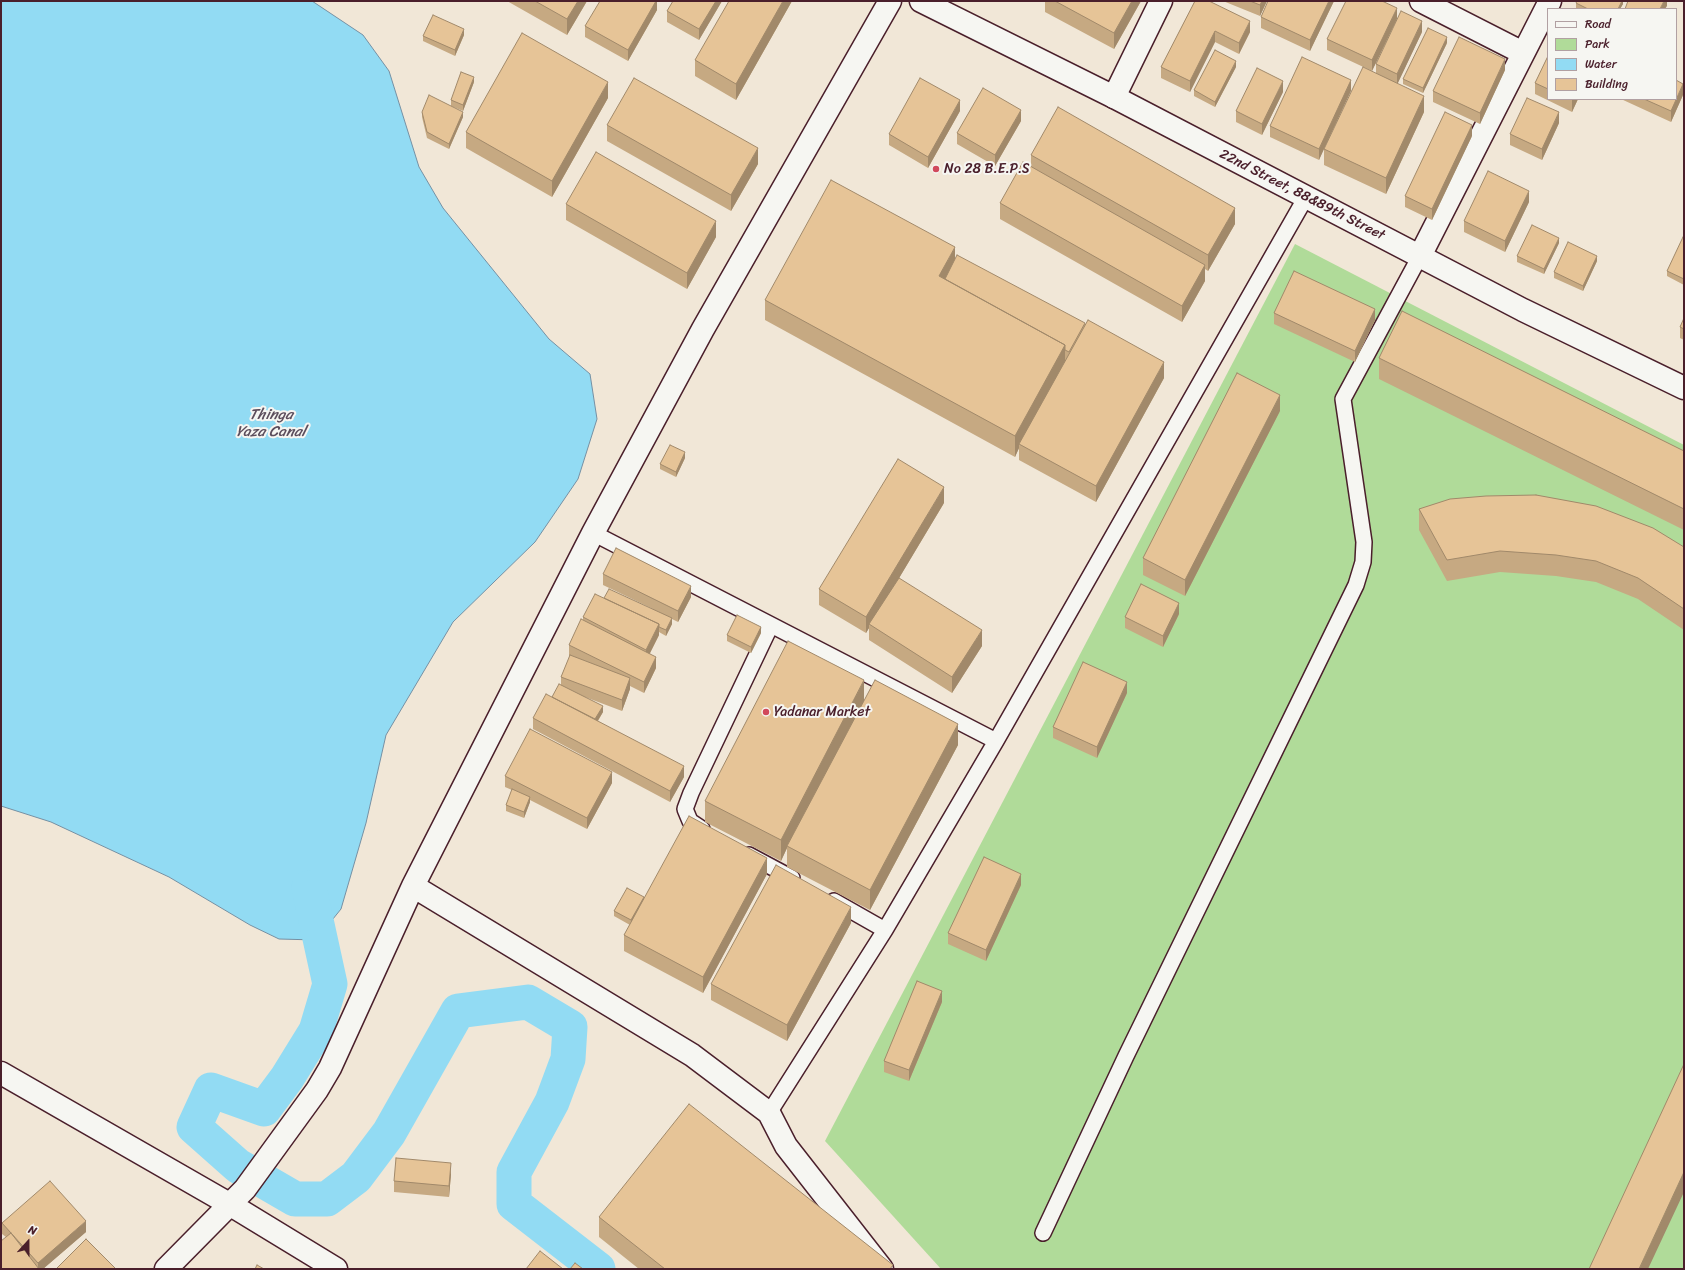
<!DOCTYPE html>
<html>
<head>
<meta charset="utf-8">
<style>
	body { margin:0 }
	#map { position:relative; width:1685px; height:1270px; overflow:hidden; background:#f1e7d7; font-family:Sriracha,sans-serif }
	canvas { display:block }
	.frame { position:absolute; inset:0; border:2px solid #4a1f2b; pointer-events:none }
	.legend { position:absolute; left:1547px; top:8px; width:130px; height:92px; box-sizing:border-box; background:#f6f6f2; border:1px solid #b1a0a2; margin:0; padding:5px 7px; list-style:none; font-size:12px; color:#4a1f2b }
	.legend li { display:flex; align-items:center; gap:8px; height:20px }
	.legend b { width:20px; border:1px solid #b1a0a2 }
	.north { position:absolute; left:8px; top:1222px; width:40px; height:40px; -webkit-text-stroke:3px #f6f6f2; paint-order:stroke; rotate:21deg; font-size:11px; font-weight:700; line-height:16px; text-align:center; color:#4a1f2b }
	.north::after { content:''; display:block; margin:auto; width:14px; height:18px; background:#4a1f2b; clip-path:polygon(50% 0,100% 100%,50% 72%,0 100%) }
</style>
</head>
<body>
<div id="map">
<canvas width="1685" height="1270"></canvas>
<div class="frame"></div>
<ul class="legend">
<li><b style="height:5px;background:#f6f6f2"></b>Road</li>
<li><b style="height:11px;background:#b0db99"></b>Park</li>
<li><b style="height:11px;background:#92dbf3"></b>Water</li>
<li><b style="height:11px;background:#e6c497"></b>Building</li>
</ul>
<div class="north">N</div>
</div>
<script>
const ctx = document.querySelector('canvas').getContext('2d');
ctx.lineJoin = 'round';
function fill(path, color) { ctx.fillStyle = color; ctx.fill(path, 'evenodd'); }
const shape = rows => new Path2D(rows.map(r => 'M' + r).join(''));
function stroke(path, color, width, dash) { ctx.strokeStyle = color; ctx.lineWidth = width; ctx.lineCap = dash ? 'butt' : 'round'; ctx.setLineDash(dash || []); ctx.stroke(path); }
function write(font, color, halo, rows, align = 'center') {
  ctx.font = font + ' Sriracha,sans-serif'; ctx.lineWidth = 4; ctx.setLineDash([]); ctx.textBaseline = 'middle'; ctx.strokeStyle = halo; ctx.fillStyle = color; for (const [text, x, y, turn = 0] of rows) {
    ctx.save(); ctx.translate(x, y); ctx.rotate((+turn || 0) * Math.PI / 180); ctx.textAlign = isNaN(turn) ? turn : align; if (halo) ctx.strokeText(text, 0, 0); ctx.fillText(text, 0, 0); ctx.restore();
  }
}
const green = shape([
	[1295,244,1684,445,1684,1269,941,1269,825,1141]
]);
const water = shape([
	[1,1,312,1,363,35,389,71,419,167,443,208,549,339,590,374,597,419,578,479,535,542,453,622,386,735,366,823,341,909,316,940,279,939,250,925,169,877,51,822,1,806,1,1]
]);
const canal = shape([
	[309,888,330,984,316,1031,287,1078,264,1109,211,1090,194,1127,238,1166,295,1199,327,1199,356,1177,389,1133,458,1011,528,1002,570,1027,568,1059,552,1102,514,1172,514,1204,598,1269]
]);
const lane = shape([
	[593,533,996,741],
	[702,829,690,821,685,809,691,793,771,625],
	[749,855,792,878],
	[834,901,885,930],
	[769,1113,885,930,996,741,1306,197],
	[1043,1233,1126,1056,1356,585,1363,562,1364,542,1343,399,1420,256]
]);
const street = shape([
	[1421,1,1523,53],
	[1114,97,1161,1],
	[1420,256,1550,1],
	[413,886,692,1055,769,1113,786,1146,882,1269],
	[1,1073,231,1205,336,1269],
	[166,1269,245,1189,317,1090,330,1068,413,886,593,533,703,329,890,1]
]);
const secondary = shape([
	[921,1,1114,97,1523,310,1684,388]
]);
const wall = shape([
	[507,1,587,1,567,35],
	[657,1,657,10,628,61,585,37,585,26],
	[673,1,722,1,699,40,667,22,667,11],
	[792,1,736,100,695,76,695,60],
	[1045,1,1141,1,1114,49,1045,12],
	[1195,1,1250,32,1239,54,1215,42,1190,92,1161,78,1161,67],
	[1223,1,1267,1,1260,16],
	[1334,1,1310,51,1261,28,1261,17],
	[1623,1,1623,4,1620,9,1576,9,1576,3],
	[1397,19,1372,71,1327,50,1327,39],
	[1422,32,1397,84,1424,112,1386,194,1324,165,1324,149,1376,73,1376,64],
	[464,35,455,56,423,41,423,36],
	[1447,43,1423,93,1403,84,1403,79],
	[1548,56,1548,99,1578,99,1572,112,1535,94,1535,83],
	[1236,67,1215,107,1194,96,1194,90],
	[1505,70,1480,124,1433,102,1433,91],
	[1351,80,1319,160,1270,137,1270,126],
	[474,82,463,111,451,106,451,100],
	[1283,92,1262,135,1236,122,1236,111],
	[1683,95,1671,122,1621,99,1676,99],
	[608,98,552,197,466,148,466,132],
	[960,111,928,168,889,145,889,134],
	[422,112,463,117,449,149,427,138,422,117],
	[1021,121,995,166,957,144,957,133],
	[1559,123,1542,160,1510,145,1510,134],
	[607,125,758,164,731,211,607,141],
	[1472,136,1432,220,1405,207,1405,196],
	[1031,155,1235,224,1208,271,1205,269,1205,281,1182,322,1000,219,1000,203,1031,167],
	[1529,202,1505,252,1464,232,1464,221],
	[566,204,716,237,687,289,566,220],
	[1684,237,1684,285,1667,276,1667,271],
	[1559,243,1544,274,1517,262,1517,256],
	[955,260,1085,324,1164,378,1096,502,1019,460,1019,448,1015,457,765,320,765,300],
	[1597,261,1583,291,1554,278,1554,272],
	[1274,313,1375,320,1355,362,1274,324],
	[1684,318,1684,340,1680,338,1680,327],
	[1379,358,1684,451,1684,530,1379,379],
	[1280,411,1185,596,1143,575,1143,558],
	[685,458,676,477,660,469,660,464],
	[944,503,899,578,982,646,952,693,869,640,869,628,866,633,819,605,819,589],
	[1419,509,1684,547,1684,630,1638,599,1596,582,1556,576,1500,572,1447,581,1419,530],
	[603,574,691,597,678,622,672,619,672,624,666,636,659,632,659,635,650,653,656,668,644,693,630,686,630,689,622,711,585,697,603,712,598,721,684,777,670,802,533,729,533,718,552,697,561,685,561,677,570,656,569,656,569,645,583,620,583,617,604,598,653,609,603,585],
	[1179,614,1163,647,1125,628,1125,617],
	[761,633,751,653,727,641,727,635],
	[1127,693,1097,758,1053,738,1053,727],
	[864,701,958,745,870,910,787,867,787,848,781,861,705,822,705,801],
	[505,776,612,783,587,829,530,800,530,802,524,818,506,811,506,805,512,790,505,787],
	[767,874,703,993,624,951,624,935,630,925,614,916,614,911,644,899],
	[1021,885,986,961,948,944,948,933],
	[851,923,787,1041,711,1000,711,984],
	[942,1002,909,1081,884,1072,884,1061],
	[451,1174,449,1197,394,1192,394,1181],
	[599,1217,893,1269,639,1269,599,1237],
	[2,1223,86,1232,43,1269,1,1269,6,1237,2,1234]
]);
const shadedWall = shape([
	[578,1,587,1,567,35,567,19],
	[656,1,657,1,657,10,628,61,628,50],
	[716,1,722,1,699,40,699,29],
	[783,1,792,1,736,100,736,84],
	[1132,1,1141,1,1114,49,1114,33],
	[1262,1,1267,1,1260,16,1260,5],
	[1329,1,1334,1,1310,51,1310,40],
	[1622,1,1623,1,1623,4,1620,9,1618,9],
	[1664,1,1667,1,1667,6,1665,9,1660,9],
	[1397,8,1397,19,1372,71,1372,60],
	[1250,21,1250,32,1239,54,1239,43],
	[1422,21,1422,32,1397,85,1397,74],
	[464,29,464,35,455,56,455,50],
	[1215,31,1215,42,1190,92,1190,81],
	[1447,37,1447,43,1423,93,1423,88],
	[1505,59,1505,70,1480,124,1480,113],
	[1236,61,1236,67,1215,107,1215,102],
	[474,77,474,82,463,111,463,105],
	[1351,80,1351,91,1319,160,1319,149],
	[1283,81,1283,92,1262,135,1262,124],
	[608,82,608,98,552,197,552,181],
	[1683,84,1683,95,1671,122,1671,111],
	[1424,96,1424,112,1386,194,1386,178],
	[1572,99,1578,99,1572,112],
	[960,100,960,111,928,168,928,157],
	[1021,110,1021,121,995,166,995,155],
	[463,112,463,117,449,149,449,144],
	[1559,112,1559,123,1542,160,1542,149],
	[1472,125,1472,136,1432,220,1432,209],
	[758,148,758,164,731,211,731,195],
	[1529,191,1529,202,1505,252,1505,241],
	[1235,208,1235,224,1208,271,1208,255],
	[716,221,716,237,687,289,687,273],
	[1559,238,1559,243,1544,274,1544,269],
	[955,247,955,268,945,287,939,276],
	[1597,256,1597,261,1583,291,1583,286],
	[1205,265,1205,281,1182,322,1182,306],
	[1375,309,1375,320,1355,362,1355,351],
	[1065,345,1065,366,1019,444,1019,448,1015,457,1015,436],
	[1164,362,1164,378,1096,502,1096,486],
	[1280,395,1280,411,1185,596,1185,580],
	[685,452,685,458,676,477,676,472],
	[944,487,944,503,871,625,869,624,869,628,866,633,866,617],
	[691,586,691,597,678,622,678,611],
	[1179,603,1179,614,1163,647,1163,636],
	[672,618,672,624,666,636,666,630],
	[659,624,659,635,646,661,646,650],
	[761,627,761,633,751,653,751,647],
	[982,630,982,646,952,693,952,677],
	[656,657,656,668,644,693,644,682],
	[630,678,630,689,622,711,622,700],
	[864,680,864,701,787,846,787,848,781,861,781,840],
	[1127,682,1127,693,1097,758,1097,747],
	[603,706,603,712,595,725,595,719],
	[958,724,958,745,870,910,870,890],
	[684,766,684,777,670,802,670,791],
	[612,772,612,783,587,829,587,818],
	[530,797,530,802,524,818,524,812],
	[767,858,767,874,703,993,703,977],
	[1021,874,1021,885,986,961,986,950],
	[644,897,644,903,631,926,631,920],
	[851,907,851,923,787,1041,787,1025],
	[942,991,942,1002,909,1081,909,1070],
	[451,1163,451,1174,449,1197,449,1186],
	[1684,1172,1684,1192,1648,1269,1639,1269],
	[86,1221,86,1232,43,1269,38,1269,38,1263]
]);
const building = shape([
	[535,1,578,1,567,19,535,1],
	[600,1,656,1,628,50,585,26,600,1],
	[673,1,716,1,699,29,667,11,673,1],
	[729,1,783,1,736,84,695,60,729,1],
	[1055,1,1132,1,1114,33,1055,1],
	[1195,1,1209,1,1250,21,1239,43,1215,31,1190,81,1161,67,1195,1],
	[1250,1,1262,1,1260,5,1250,1],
	[1268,1,1329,1,1310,40,1261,17,1268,1],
	[1346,1,1382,1,1397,8,1372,60,1327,39,1346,1],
	[1577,1,1622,1,1618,9,1588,9,1576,3,1577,1],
	[1628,1,1664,1,1660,9,1625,9,1628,1],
	[1401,11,1422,21,1397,74,1376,64,1401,11],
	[433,15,464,29,455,50,423,36,433,15],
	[1428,28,1447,37,1423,88,1403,79,1428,28],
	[522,33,608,82,552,181,466,132,522,33],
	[1459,37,1505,59,1480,113,1433,91,1459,37],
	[1215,50,1236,61,1215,102,1194,90,1215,50],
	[1548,56,1548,89,1535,83,1548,56],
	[1302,57,1351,80,1319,149,1270,126,1302,57],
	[1363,67,1424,96,1386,178,1324,149,1363,67],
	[1257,68,1283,81,1262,124,1236,111,1257,68],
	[461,72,474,77,463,105,451,100,461,72],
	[634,78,758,148,731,195,607,125,634,78],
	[920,78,960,100,928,157,889,134,920,78],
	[1676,80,1683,84,1671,111,1644,99,1676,99,1676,80],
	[983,88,1021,110,995,155,957,133,983,88],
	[429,95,463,112,449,144,427,132,422,112,429,95],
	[1527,98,1559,112,1542,149,1510,134,1527,98],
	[1058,107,1235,208,1208,255,1031,155,1058,107],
	[1445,112,1472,125,1432,209,1405,196,1445,112],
	[596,152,716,221,687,273,566,204,596,152],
	[1023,162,1205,265,1182,306,1000,203,1023,162],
	[1488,171,1529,191,1505,241,1464,221,1488,171],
	[831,180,955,247,939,276,1065,345,1015,436,765,300,831,180],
	[1532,225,1559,238,1544,269,1517,256,1532,225],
	[1683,237,1684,237,1684,279,1667,271,1683,237],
	[1568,242,1597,256,1583,286,1554,272,1568,242],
	[957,255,1085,323,1069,352,1065,350,1065,345,945,279,957,255],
	[1294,271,1375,309,1355,351,1274,313,1294,271],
	[1402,311,1684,451,1684,509,1379,358,1402,311],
	[1684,318,1684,329,1680,327,1684,318],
	[1088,320,1164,362,1096,486,1019,444,1088,320],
	[1237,373,1280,395,1185,580,1143,558,1237,373],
	[670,445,685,452,676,472,660,464,670,445],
	[898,459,944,487,866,617,819,589,898,459],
	[1536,495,1596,506,1653,528,1684,547,1684,609,1638,578,1596,561,1556,555,1500,551,1447,560,1419,509,1450,499,1486,496,1536,495],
	[616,548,691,586,678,611,603,574,616,548],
	[899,578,982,630,952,677,869,624,899,578],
	[1141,584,1179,603,1163,636,1125,617,1141,584],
	[609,589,672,618,666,630,659,627,659,624,604,598,609,589],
	[595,594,659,624,646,650,583,617,595,594],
	[737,615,761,627,751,647,727,635,737,615],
	[581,619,656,657,644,682,569,645,581,619],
	[788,641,864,680,781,840,705,801,788,641],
	[570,655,630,678,622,700,561,677,570,655],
	[1083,662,1127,682,1097,747,1053,727,1083,662],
	[875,680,958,724,870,890,787,846,875,680],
	[559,684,603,706,595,719,552,697,559,684],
	[546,694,684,766,670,791,533,718,546,694],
	[530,729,612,772,587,818,505,776,530,729],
	[512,789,530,797,524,812,506,805,512,789],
	[689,816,767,858,703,977,624,935,689,816],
	[984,857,1021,874,986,950,948,933,984,857],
	[776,865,851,907,787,1025,711,984,776,865],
	[627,888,644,897,631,920,614,911,627,888],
	[917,981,942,991,909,1070,884,1061,917,981],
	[1684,1064,1684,1172,1639,1269,1589,1269,1684,1064],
	[689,1104,893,1265,890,1269,665,1269,599,1217,689,1104],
	[396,1158,451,1163,449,1186,394,1181,396,1158],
	[50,1181,86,1221,38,1263,2,1223,50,1181],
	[11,1233,39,1269,1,1269,1,1241,11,1233],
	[86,1239,116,1269,56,1269,86,1239],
	[540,1251,563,1269,526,1269,540,1251],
	[575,1263,583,1269,570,1269,575,1263],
	[257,1265,264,1269,255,1269,257,1265]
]);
const markers = [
	[936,169,4,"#d1495b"],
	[766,712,4,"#d1495b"]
];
const poiNames = [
	["No 28 B.E.P.S",944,169],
	["Yadanar Market",774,712]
];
const streetNames = [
	["22nd Street, 88&89th Street",1302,195,27]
];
const waterNames = [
	["Thinga",271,415],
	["Yaza Canal",271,432]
];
fill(green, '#b0db99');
fill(water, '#92dbf3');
stroke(water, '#7590a3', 1);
stroke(canal, '#92dbf3', 35);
stroke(lane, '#4a1f2b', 18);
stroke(street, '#4a1f2b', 25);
stroke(secondary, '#4a1f2b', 25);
stroke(lane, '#f6f6f2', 15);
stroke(street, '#f6f6f2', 22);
stroke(secondary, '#f6f6f2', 22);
fill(wall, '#c6a982');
fill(shadedWall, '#a1896a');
fill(building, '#e6c497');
stroke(building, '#a1896a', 1);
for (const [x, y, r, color] of markers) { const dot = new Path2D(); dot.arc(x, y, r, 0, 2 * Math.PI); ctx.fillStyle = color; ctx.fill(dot); stroke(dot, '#f6f6f2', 1.5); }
write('14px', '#4a1f2b', '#f6f6f2', poiNames, 'left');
write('14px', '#4a1f2b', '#f6f6f2', streetNames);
write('italic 15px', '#5c4e5d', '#f6f6f2', waterNames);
</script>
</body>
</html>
